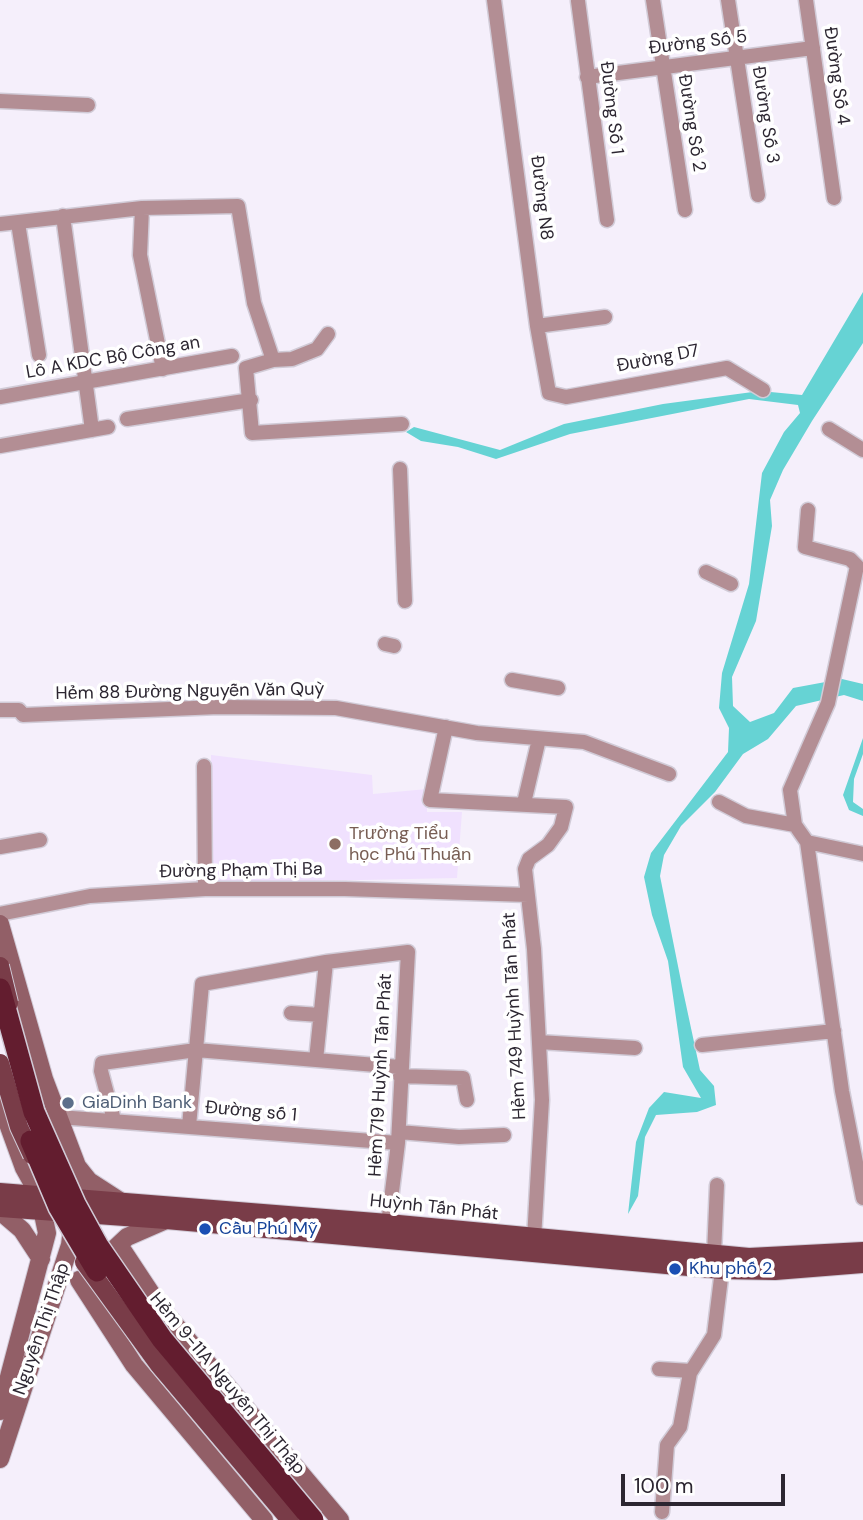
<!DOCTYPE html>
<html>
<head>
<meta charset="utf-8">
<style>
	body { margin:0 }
	#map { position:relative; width:863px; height:1520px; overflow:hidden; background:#f5effb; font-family:"DM Sans",sans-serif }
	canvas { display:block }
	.scale { position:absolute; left:621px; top:1474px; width:164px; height:32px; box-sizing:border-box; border:4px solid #2c2631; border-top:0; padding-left:9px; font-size:21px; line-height:24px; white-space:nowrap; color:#2c2631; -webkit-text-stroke:5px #fff; paint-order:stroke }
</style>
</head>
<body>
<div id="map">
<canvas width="863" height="1520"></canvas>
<div class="scale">100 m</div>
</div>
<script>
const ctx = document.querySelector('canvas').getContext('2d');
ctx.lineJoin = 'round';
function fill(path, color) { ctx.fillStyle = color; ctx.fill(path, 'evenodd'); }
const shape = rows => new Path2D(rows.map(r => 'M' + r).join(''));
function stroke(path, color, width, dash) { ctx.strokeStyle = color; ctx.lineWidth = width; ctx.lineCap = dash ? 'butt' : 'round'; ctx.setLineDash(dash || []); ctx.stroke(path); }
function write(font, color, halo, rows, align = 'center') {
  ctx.font = font + ' "DM Sans",sans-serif'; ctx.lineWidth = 7; ctx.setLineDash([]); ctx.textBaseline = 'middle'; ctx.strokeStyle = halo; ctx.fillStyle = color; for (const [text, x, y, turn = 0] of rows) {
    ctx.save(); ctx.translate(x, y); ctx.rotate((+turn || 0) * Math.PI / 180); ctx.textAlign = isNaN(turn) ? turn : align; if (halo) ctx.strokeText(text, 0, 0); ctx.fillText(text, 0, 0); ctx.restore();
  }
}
const built = shape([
	[211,755,372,775,373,794,427,789,427,812,462,812,457,878,219,883,211,876]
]);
const water = shape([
	[863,292,863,343,812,421,783,470,770,500,772,526,756,621,732,677,733,706,750,722,774,713,793,688,820,683,842,679,863,684,863,701,844,695,796,706,768,739,743,754,715,792,681,826,664,855,660,876,682,986,700,1070,714,1086,716,1105,697,1112,656,1115,645,1137,638,1196,628,1214,636,1142,649,1108,664,1092,701,1098,683,1067,668,961,652,915,644,877,651,853,728,752,729,728,719,708,722,673,749,584,762,473,784,432,800,413,798,405,749,399,570,434,496,459,458,447,421,441,406,432,414,427,500,450,564,424,663,404,760,391,802,395],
	[863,738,863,754,854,779,853,802,863,809,863,816,849,810,843,795]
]);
const street = shape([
	[494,0,537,326,549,393,566,397,727,368,763,390],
	[653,0,685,210],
	[728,0,758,195],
	[806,0,834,198],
	[578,1,607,220],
	[587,77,813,48],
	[0,101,88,105],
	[142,208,140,255,163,369],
	[63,216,92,430],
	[18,223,39,355],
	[0,224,142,208,238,206,254,303,273,360,246,368,252,433,402,424],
	[537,326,605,317],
	[273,360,292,359,317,349,328,334],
	[0,397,232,356],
	[127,419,251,400],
	[829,429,863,450],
	[0,446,108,427],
	[400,469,405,601],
	[808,510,805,547,850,559,857,566,828,703,790,790,795,825,807,842,842,1091,863,1198],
	[706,572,731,584],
	[385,644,394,646],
	[512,680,558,688],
	[0,710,19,710,23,715,219,707,336,708,477,733,584,742,669,774],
	[446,727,430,800,566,807,561,827,548,845,529,859,525,869,534,949,542,1100,534,1239],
	[204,766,205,889],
	[719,802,746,816,795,825],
	[524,803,539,739],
	[807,842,863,854],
	[0,847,40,840],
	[0,914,90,896,205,889,345,889,528,895],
	[291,1013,320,1015],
	[539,1042,635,1048],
	[702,1045,834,1031],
	[316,1060,326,962],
	[400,1076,463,1078,467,1100],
	[59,1117,398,1143],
	[114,1120,101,1071,102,1063,196,1050,400,1067],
	[189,1126,202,984,326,962,408,952,398,1143,387,1232],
	[399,1132,459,1137,504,1135],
	[714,1254,717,1185],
	[659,1369,691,1371],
	[662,1512,667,1445,680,1427,690,1373,714,1335,722,1270]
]);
const secondary = shape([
	[0,924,44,1079,77,1166,78,1181,70,1245,0,1459],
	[0,1102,24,1168,39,1195,47,1233,0,1411],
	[77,1166,89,1181,123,1203],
	[0,1211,22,1230,41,1259],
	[119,1245,160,1307,340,1520],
	[111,1252,127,1237,166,1220],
	[79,1280,134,1365,264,1520]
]);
const primary = shape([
	[0,1192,388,1223,749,1257,863,1251],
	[0,1208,166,1220,722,1270,775,1271,863,1264]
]);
const primaryBridge = shape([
	[0,966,9,1003],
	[0,1063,19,1127,32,1155],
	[84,1262,159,1365,290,1520]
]);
const highwayBridge = shape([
	[0,989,34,1112,75,1204,98,1246,162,1339,313,1520],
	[31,1141,59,1207,97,1271]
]);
const markers = [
	[335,844,7,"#8d6e63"],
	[68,1103,7,"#5c6f8a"],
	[205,1229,7,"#1a4fb4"],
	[675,1269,7,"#1a4fb4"]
];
const streetNames = [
	["Đường Số 5",698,43,-7],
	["Đường Số 4",836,76,82],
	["Đường Số 1",611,108,83],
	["Đường Số 3",765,115,81],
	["Đường Số 2",691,123,81],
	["Đường N8",541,198,83],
	["Lô A KDC Bộ Công an",113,358,-10],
	["Đường D7",658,359,-11],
	["Hẻm 88 Đường Nguyễn Văn Quỳ",190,692,-1],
	["Đường Phạm Thị Ba",241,871,-1],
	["Hẻm 749 Huỳnh Tấn Phát",515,1016,-93],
	["Hẻm 719 Huỳnh Tấn Phát",381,1075,-87],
	["Đường số 1",251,1112,5],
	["Huỳnh Tấn Phát",434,1208,6],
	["Nguyễn Thị Thập",42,1329,-71],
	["Hẻm 9-11A Nguyễn Thị Thập",227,1384,50]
];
const educationNames = [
	["Trường Tiểu",349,834],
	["học Phú Thuận",349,855]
];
const serviceNames = [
	["GiaDinh Bank",82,1103]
];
const transitNames = [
	["Cầu Phú Mỹ",219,1229],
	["Khu phố 2",689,1269]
];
fill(built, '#f0e1fe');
fill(water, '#66d3d4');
stroke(street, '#d1cbd7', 17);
stroke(secondary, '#d1cbd7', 20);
stroke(primary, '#d1cbd7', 20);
stroke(street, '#b38e94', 14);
stroke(secondary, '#925f67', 18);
stroke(primary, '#793c48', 18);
stroke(primaryBridge, '#d1cbd7', 20, []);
stroke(highwayBridge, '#d1cbd7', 24, []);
stroke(primaryBridge, '#793c48', 18);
stroke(highwayBridge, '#631d2f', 21);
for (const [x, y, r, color] of markers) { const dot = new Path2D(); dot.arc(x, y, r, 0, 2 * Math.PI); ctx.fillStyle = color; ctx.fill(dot); stroke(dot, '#fff', 2.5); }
write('18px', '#2c2631', '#fff', streetNames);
write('18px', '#785e54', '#fff', educationNames, 'left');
write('18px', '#4e5e75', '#fff', serviceNames, 'left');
write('18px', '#164399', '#fff', transitNames, 'left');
</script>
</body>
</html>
